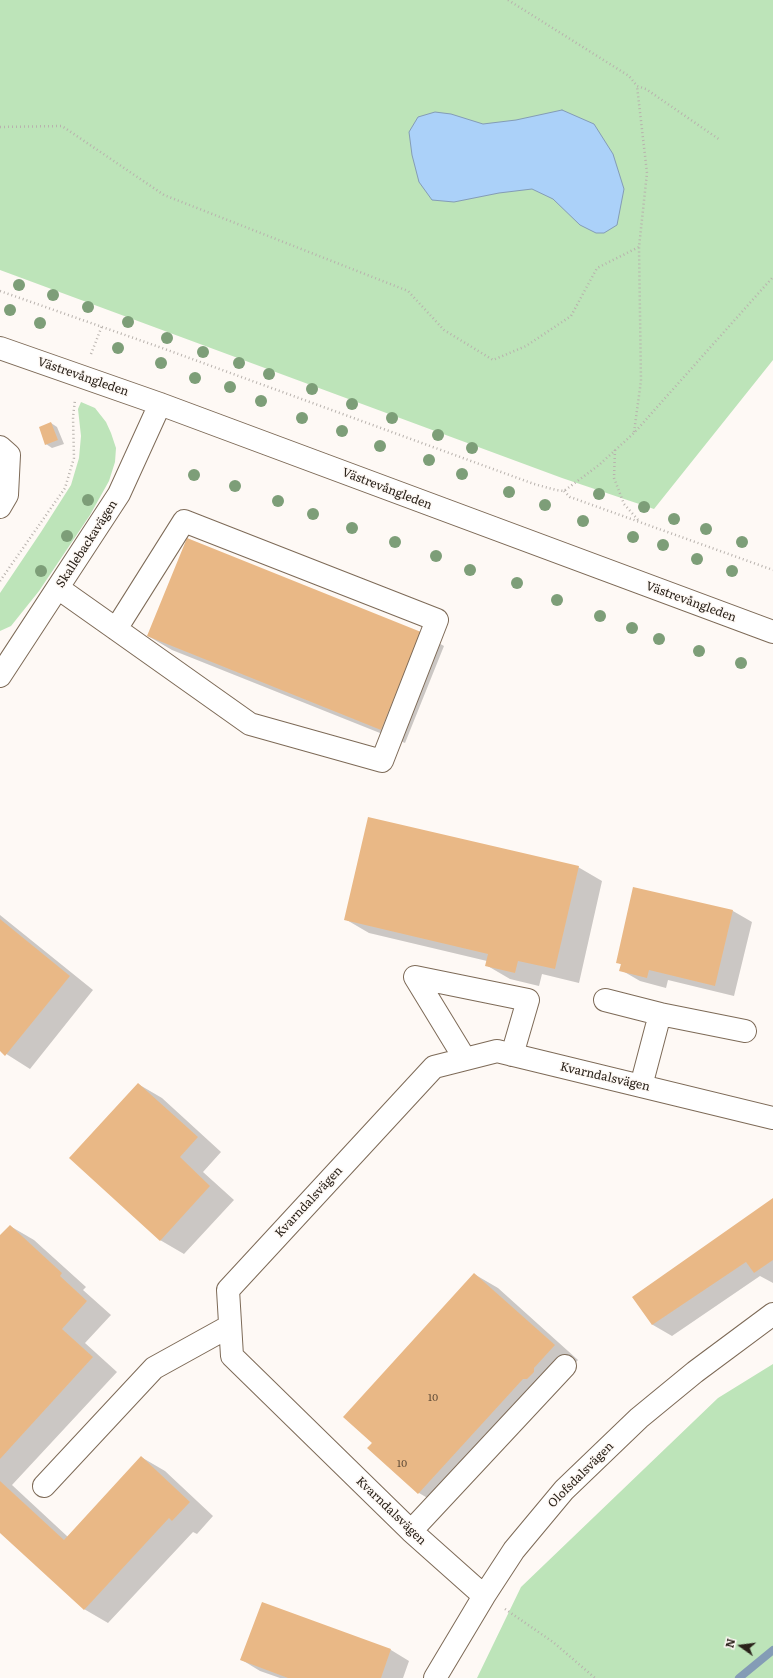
<!DOCTYPE html>
<html>
<head>
<meta charset="utf-8">
<style>
	body { margin:0 }
	#map { position:relative; width:773px; height:1678px; overflow:hidden; background:#fef9f5; font-family:Literata,serif }
	canvas { display:block }
	.north { position:absolute; left:721px; top:1626px; width:40px; height:40px; -webkit-text-stroke:3px #fef9f5; paint-order:stroke; rotate:284deg; font-size:11px; font-weight:700; line-height:16px; text-align:center; color:#2a221a }
	.north::after { content:''; display:block; margin:auto; width:14px; height:18px; background:#2a221a; clip-path:polygon(50% 0,100% 100%,50% 72%,0 100%) }
</style>
</head>
<body>
<div id="map">
<canvas width="773" height="1678"></canvas>
<div class="north">N</div>
</div>
<script>
const ctx = document.querySelector('canvas').getContext('2d');
ctx.lineJoin = 'round';
function fill(path, color) { ctx.fillStyle = color; ctx.fill(path, 'evenodd'); }
const shape = rows => new Path2D(rows.map(r => 'M' + r).join(''));
function stroke(path, color, width, dash) { ctx.strokeStyle = color; ctx.lineWidth = width; ctx.lineCap = dash ? 'butt' : 'round'; ctx.setLineDash(dash || []); ctx.stroke(path); }
function write(font, color, halo, rows, align = 'center') {
  ctx.font = font + ' Literata,serif'; ctx.lineWidth = 3; ctx.setLineDash([]); ctx.textBaseline = 'middle'; ctx.strokeStyle = halo; ctx.fillStyle = color; for (const [text, x, y, turn = 0] of rows) {
    ctx.save(); ctx.translate(x, y); ctx.rotate((+turn || 0) * Math.PI / 180); ctx.textAlign = isNaN(turn) ? turn : align; if (halo) ctx.strokeText(text, 0, 0); ctx.fillText(text, 0, 0); ctx.restore();
  }
}
const green = shape([
	[0,0,773,0,773,360,654,509,562,478,0,270],
	[81,402,95,408,106,422,111,433,116,448,115,462,109,481,90,515,39,591,11,626,0,631,0,593,41,532,71,485,79,458,81,436,78,409],
	[773,1364,773,1678,477,1678,521,1587,718,1398]
]);
const water = shape([
	[562,110,594,124,613,154,624,189,617,225,604,233,596,233,580,225,553,199,532,189,499,193,454,202,432,200,419,182,412,155,409,132,418,117,435,112,451,114,483,124,516,120,562,110]
]);
const shadow = shape([
	[51,423,57,427,64,444,52,448,46,444],
	[420,633,444,646,405,743,172,650,148,636],
	[578,867,602,881,579,983,542,974,539,986,510,979,486,965,487,961,369,933,345,919],
	[634,888,733,911,752,922,734,996,668,980,666,988,640,981,621,970,622,965,617,962],
	[0,915,93,990,30,1069,0,1050],
	[138,1084,162,1098,221,1152,203,1172,234,1200,184,1254,160,1240],
	[773,1199,773,1283,760,1276,672,1336,653,1325,633,1297],
	[10,1226,34,1240,86,1287,83,1290,111,1315,85,1343,117,1372,12,1485,68,1537,141,1457,165,1471,213,1516,197,1534,193,1532,108,1623,84,1609,0,1532,0,1237],
	[474,1274,498,1288,578,1360,443,1507,419,1493,369,1448],
	[391,1650,409,1661,403,1678,280,1678,260,1671,242,1660]
]);
const stream = shape([
	[739,1678,773,1650]
]);
const building = shape([
	[51,422,58,440,45,445,39,427],
	[187,538,421,632,381,730,147,636],
	[368,817,579,866,555,969,518,961,515,973,485,966,488,954,344,920],
	[633,887,733,910,715,986,649,970,647,978,619,971,621,964,616,963],
	[0,919,70,976,5,1056,0,1051],
	[138,1083,198,1137,180,1157,210,1186,160,1241,69,1158],
	[773,1198,773,1260,754,1273,746,1262,652,1325,632,1297],
	[10,1225,62,1273,60,1276,87,1301,62,1329,93,1357,0,1459,0,1235],
	[474,1273,555,1345,534,1368,534,1372,527,1379,523,1379,418,1494,367,1448,372,1443,343,1417],
	[141,1456,190,1502,172,1521,169,1518,84,1610,0,1533,0,1481,64,1540],
	[262,1602,391,1649,381,1678,288,1678,240,1660]
]);
const path = shape([
	[508,0,629,76,637,86,646,89,720,140],
	[0,127,62,126,164,195,408,291,444,330,493,360,526,346,571,316,597,268,639,247,647,173,637,86],
	[0,291,162,348,534,484,556,490,564,491,599,465,634,433,773,277],
	[91,354,102,326],
	[634,432,641,381,639,247],
	[615,450,614,478,624,504,640,522],
	[564,491,570,497,773,570],
	[0,581,65,488,74,458,73,417,75,400],
	[505,1609,553,1642,595,1678]
]);
const minor = shape([
	[0,348,160,404,773,632],
	[0,447,9,455,7,495,0,507],
	[58,588,116,629,250,724,382,761,437,620,184,521,116,629],
	[0,676,119,494,160,404],
	[605,1000,660,1014,641,1086],
	[660,1014,745,1031],
	[465,1059,415,977,528,1000,512,1055],
	[44,1486,154,1368,230,1326],
	[411,1531,565,1366],
	[484,1596,411,1531,232,1356,228,1290,434,1067,497,1051,773,1118],
	[435,1678,484,1596,514,1550,564,1490,639,1418,695,1372,773,1314]
]);
const trees = [
	[19,285],
	[53,295],
	[88,307],
	[10,310],
	[128,322],
	[40,323],
	[167,338],
	[118,348],
	[203,352],
	[161,363],
	[239,363],
	[269,374],
	[195,378],
	[230,387],
	[312,389],
	[261,401],
	[352,404],
	[302,418],
	[392,418],
	[342,431],
	[438,435],
	[380,446],
	[472,448],
	[429,460],
	[462,474],
	[194,475],
	[235,486],
	[509,492],
	[599,494],
	[88,500],
	[278,501],
	[545,505],
	[644,507],
	[313,514],
	[674,519],
	[583,521],
	[352,528],
	[706,529],
	[67,536],
	[633,537],
	[395,542],
	[742,542],
	[663,545],
	[436,556],
	[697,559],
	[470,570],
	[41,571],
	[732,571],
	[517,583],
	[557,600],
	[600,616],
	[632,628],
	[659,639],
	[699,651],
	[741,663]
];
const numberNames = [
	["10",433,1398],
	["10",402,1464]
];
const streetNames = [
	["Västrevångleden",83,377,19],
	["Västrevångleden",387,489,21],
	["Skallebackavägen",87,544,-57],
	["Västrevångleden",691,602,20],
	["Kvarndalsvägen",605,1077,13],
	["Kvarndalsvägen",309,1202,-47],
	["Olofsdalsvägen",581,1475,-45],
	["Kvarndalsvägen",391,1511,44]
];
fill(green, '#bde4b9');
fill(water, '#abd1f9');
stroke(water, '#849cb6', 1);
fill(shadow, '#0003');
stroke(stream, '#849cb6', 8);
fill(building, '#e9b886');
stroke(minor, '#7d6a57', 24);
stroke(path, '#b8b2ad', 2.5, [1, 3]);
stroke(minor, '#fff', 22);
ctx.fillStyle = '#7d9e78';
for (const [x, y] of trees) { ctx.beginPath(); ctx.arc(x, y, 6, 0, 2 * Math.PI); ctx.fill(); }
write('10px', '#5a4835', null, numberNames);
write('12px', '#2a221a', '#fef9f5', streetNames);
</script>
</body>
</html>
